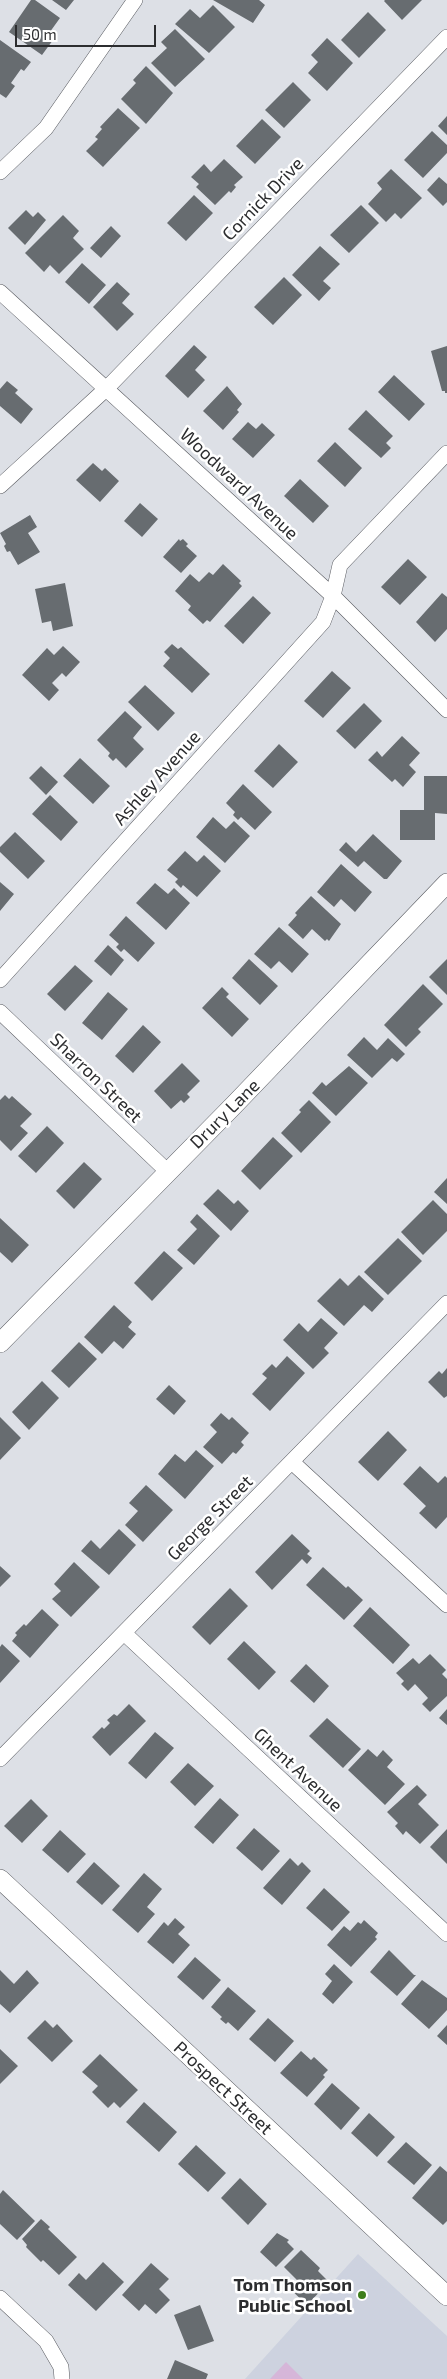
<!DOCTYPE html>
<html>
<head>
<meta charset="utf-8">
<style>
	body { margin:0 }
	#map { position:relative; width:447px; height:2379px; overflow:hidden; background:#dde0e6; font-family:"Exo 2",sans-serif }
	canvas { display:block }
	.scale { position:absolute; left:15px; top:25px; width:141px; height:22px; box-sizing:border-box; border:2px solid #2c2d2f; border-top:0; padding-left:6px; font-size:15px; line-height:18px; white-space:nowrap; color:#2c2d2f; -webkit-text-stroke:4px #fff; paint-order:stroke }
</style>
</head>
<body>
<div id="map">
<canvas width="447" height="2379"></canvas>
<div class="scale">50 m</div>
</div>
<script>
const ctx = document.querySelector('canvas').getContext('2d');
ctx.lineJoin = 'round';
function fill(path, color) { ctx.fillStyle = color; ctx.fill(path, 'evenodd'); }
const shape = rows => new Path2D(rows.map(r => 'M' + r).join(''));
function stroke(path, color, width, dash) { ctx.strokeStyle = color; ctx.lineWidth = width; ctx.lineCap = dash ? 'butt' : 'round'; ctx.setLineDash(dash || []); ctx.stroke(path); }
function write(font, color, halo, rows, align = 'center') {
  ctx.font = font + ' "Exo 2",sans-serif'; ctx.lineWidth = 5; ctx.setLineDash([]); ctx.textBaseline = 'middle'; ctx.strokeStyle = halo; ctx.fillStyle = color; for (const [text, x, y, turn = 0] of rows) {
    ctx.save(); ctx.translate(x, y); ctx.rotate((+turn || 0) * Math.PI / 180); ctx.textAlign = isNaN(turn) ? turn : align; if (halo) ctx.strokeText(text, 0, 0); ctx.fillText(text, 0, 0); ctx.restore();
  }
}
const built = shape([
	[358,2254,447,2336,447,2379,245,2379]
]);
const green = shape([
	[286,2362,303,2379,270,2379]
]);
const building = shape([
	[31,0,35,0,60,18,47,36,53,40,42,55,9,32],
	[52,0,74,0,66,10],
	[213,0,259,0,265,5,253,23],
	[385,0,422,0,402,20,384,1],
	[213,5,235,27,209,53,175,24,190,9,200,18],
	[368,12,386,30,359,58,341,40],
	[175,29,205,59,175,87,151,63,167,48,161,42],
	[327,38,353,63,327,91,308,73,318,62,311,55],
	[0,40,31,62,24,71,21,69,11,83,15,86,6,98,0,94],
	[146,66,173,93,146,124,121,99,136,83,133,80],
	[293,82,311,100,284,128,265,110],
	[118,108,140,128,103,167,86,151,98,139,95,137,102,129,100,127],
	[447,116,447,135,438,126],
	[262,119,281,137,255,164,236,146],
	[432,131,447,145,447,153,423,178,404,160],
	[224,159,243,177,234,185,236,187,231,193,229,191,215,205,196,187,199,184,191,177,204,164,211,172],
	[391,169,422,198,401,219,395,213,386,222,368,204,382,189,377,183],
	[439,177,447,184,447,202,443,206,427,190],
	[194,195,213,213,186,241,167,223],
	[361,205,379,223,349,253,330,235],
	[26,210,33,217,38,212,46,220,25,245,8,228],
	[63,215,79,231,73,238,84,249,59,274,50,265,44,272,25,253],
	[111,226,121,236,101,258,90,248],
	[320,246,340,264,323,281,331,288,319,301,292,275],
	[82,263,106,285,89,304,65,282],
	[284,277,302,295,273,325,254,307],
	[117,282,130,294,122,303,134,314,117,331,93,307],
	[194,345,207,357,195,370,205,380,188,398,165,376],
	[447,346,447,393,445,393,445,391,442,391,431,351],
	[394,375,425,404,409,421,378,392],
	[7,381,18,390,15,393,33,409,21,424,0,406,0,389],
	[227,386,242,404,237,410,239,412,223,430,203,411],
	[366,410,393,436,386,443,391,448,381,458,348,429],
	[248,422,256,429,262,423,275,435,253,458,232,439],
	[335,442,362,468,345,487,317,461],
	[93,463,102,471,105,468,119,481,100,502,76,480],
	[300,479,329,506,313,523,284,496],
	[140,503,158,519,142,537,124,521],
	[30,515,37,527,28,533,40,552,18,565,10,551,7,552,4,546,6,544,0,533],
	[179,539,180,541,183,539,188,544,186,546,197,556,181,573,163,557],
	[408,559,427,577,400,605,381,587],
	[223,564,241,581,239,583,242,586,210,622,207,620,203,624,188,610,191,606,175,591,190,574,199,582,209,572,213,575],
	[65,583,73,626,53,631,51,621,42,623,35,589],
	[442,593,447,597,447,629,435,642,416,622],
	[253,596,271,613,243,644,224,626],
	[172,644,178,649,181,647,210,674,192,693,163,666,170,658,164,652],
	[63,646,80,662,66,677,62,673,52,683,59,690,49,701,22,675,47,648,54,655],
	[332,671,351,688,323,718,304,701],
	[145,685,175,713,158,731,128,702],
	[364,703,382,721,355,749,336,731],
	[125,711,142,727,133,738,144,749,126,768,116,758,113,761,108,756,110,753,97,740],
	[402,736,420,753,409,765,416,772,403,787,395,779,392,782,368,760,377,751,382,757],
	[279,744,298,762,273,788,254,771],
	[80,758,110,786,93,804,63,776],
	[41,766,58,782,46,795,29,778],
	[424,776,447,776,447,814,435,813,435,840,400,840,400,810,424,810],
	[243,784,272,812,255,830,241,817,238,820,233,815,235,812,226,803],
	[50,795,78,822,61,841,32,814],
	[213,817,226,829,234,821,250,836,225,863,196,837],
	[15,832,45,861,28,879,0,852,0,847],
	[373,834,402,861,387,879,384,879,364,861,358,867,339,850,346,842,356,852],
	[185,851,197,862,204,855,221,871,197,897,183,885,181,888,175,882,178,879,167,870],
	[341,864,372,892,355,912,341,899,334,907,317,892],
	[0,882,14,894,0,911],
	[155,883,168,894,174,888,190,903,166,930,136,903],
	[311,896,341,924,329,941,327,939,325,941,312,929,303,939,288,925,297,915,295,913],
	[126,916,155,943,138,962,124,949,121,952,116,947,119,944,109,935],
	[279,927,309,954,292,973,279,961,271,969,254,954],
	[108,945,124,960,111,976,94,961],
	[249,959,278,986,260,1005,232,978],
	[447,959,447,995,429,977],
	[75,965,93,981,65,1011,47,994],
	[423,984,443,1004,418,1029,421,1032,406,1047,384,1025],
	[222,987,229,994,226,997,249,1019,232,1037,202,1008],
	[108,992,128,1009,102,1040,82,1023],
	[143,1025,161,1042,133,1073,115,1056],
	[364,1037,377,1050,388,1038,405,1054,397,1062,392,1058,372,1078,347,1055],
	[182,1063,200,1081,187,1094,190,1097,184,1103,181,1100,171,1109,154,1091],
	[349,1066,368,1083,336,1116,312,1093,322,1082,326,1086],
	[5,1095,9,1099,12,1096,32,1114,20,1126,28,1133,11,1151,0,1140,0,1100],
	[309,1100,331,1122,301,1153,281,1133,301,1112,299,1110],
	[47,1126,64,1143,36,1173,18,1156],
	[273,1137,293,1156,260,1190,241,1171],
	[84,1162,102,1179,74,1209,56,1191],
	[447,1178,447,1204,434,1192],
	[218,1189,234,1204,238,1200,249,1211,231,1231,203,1204],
	[433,1200,447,1214,447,1231,423,1255,401,1232],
	[197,1214,220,1236,194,1265,177,1250,197,1229,190,1222],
	[0,1218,29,1245,12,1263,0,1252],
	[398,1238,422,1261,388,1295,364,1272],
	[164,1251,183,1268,152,1301,134,1283],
	[359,1275,384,1299,372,1312,364,1305,344,1326,317,1301,340,1278,348,1286],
	[114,1305,132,1322,128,1327,136,1334,123,1349,114,1341,102,1354,84,1337],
	[321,1318,338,1333,324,1348,329,1353,313,1369,283,1340,299,1323,308,1332],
	[79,1342,97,1359,69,1388,51,1371],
	[287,1356,305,1373,270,1411,252,1394,267,1378,262,1374,272,1364,276,1368],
	[447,1368,447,1396,444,1398,428,1382,439,1371,442,1374],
	[42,1381,59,1398,29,1430,12,1412],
	[169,1385,186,1401,174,1415,156,1399],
	[221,1413,229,1420,232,1417,249,1433,241,1442,244,1445,236,1454,233,1452,222,1464,203,1447,217,1432,210,1425],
	[0,1417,21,1438,0,1460],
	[388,1431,407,1450,378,1481,358,1462],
	[196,1450,214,1466,185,1499,158,1474,175,1454,185,1462],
	[420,1466,438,1483,445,1476,447,1478,447,1517,436,1529,419,1513,426,1506,403,1484],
	[146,1485,173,1510,143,1542,125,1525,138,1511,129,1503],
	[119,1529,136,1545,109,1575,81,1551,91,1540,100,1549],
	[292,1534,310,1551,307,1554,312,1558,307,1564,302,1559,272,1590,255,1572],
	[74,1562,100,1587,71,1617,52,1599,61,1591,54,1584],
	[0,1566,11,1576,0,1587],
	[323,1567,346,1588,348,1586,363,1600,344,1620,306,1585],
	[230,1588,248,1606,210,1645,192,1627],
	[370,1607,410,1645,393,1664,353,1626],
	[42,1609,59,1625,30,1658,12,1641,17,1635,15,1633,24,1624,26,1626],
	[244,1641,276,1672,259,1690,227,1659],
	[2,1644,20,1661,0,1683,0,1647],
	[430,1654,446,1670,442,1674,447,1679,447,1696,430,1712,422,1704,428,1698,415,1684,408,1691,401,1684,404,1681,396,1673,413,1658,419,1664],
	[306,1664,329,1686,314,1703,290,1681],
	[129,1704,146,1721,110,1756,92,1737,102,1727,104,1729,110,1723,107,1720,114,1714,117,1716],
	[447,1709,447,1725,439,1718],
	[327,1718,361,1749,343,1768,309,1736],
	[155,1732,174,1748,146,1779,128,1763],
	[368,1749,377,1757,383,1750,393,1760,387,1767,405,1784,385,1805,348,1770],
	[188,1763,214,1786,195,1806,170,1782],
	[417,1785,427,1795,418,1804,439,1825,420,1844,406,1831,403,1835,395,1826,398,1823,387,1812],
	[220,1798,239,1815,213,1844,194,1827],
	[31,1799,48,1816,22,1843,4,1826],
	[254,1828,280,1851,262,1871,236,1848],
	[447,1829,447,1864,430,1847],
	[60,1830,86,1854,68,1873,42,1850],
	[290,1858,298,1866,302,1862,311,1871,282,1905,263,1888],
	[94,1862,120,1886,102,1905,76,1882],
	[144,1873,162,1889,147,1907,155,1914,138,1933,112,1910],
	[324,1888,350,1912,332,1931,306,1908],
	[175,1918,185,1927,178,1934,190,1945,173,1964,147,1942,164,1922,168,1926],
	[364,1920,378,1933,375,1937,377,1939,351,1967,327,1945,344,1926,350,1931,358,1922,361,1924],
	[389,1950,414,1975,416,1975,397,1996,370,1972],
	[195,1957,221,1980,203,2000,177,1977],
	[334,1964,353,1982,333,2004,322,1994,332,1981,325,1974],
	[0,1970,14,1984,27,1970,39,1983,10,2013,0,2004],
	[422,1980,447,1998,447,2010,429,2029,401,2004],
	[228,1987,256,2011,238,2031,228,2022,226,2024,220,2019,222,2017,211,2007],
	[268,2018,294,2041,275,2062,249,2039],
	[45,2020,53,2028,57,2024,73,2041,52,2062,27,2038],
	[447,2025,447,2045,437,2036],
	[0,2049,18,2066,0,2084],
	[301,2051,311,2060,314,2057,328,2070,323,2075,325,2077,307,2097,280,2073],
	[100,2054,138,2090,120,2108,114,2102,108,2108,92,2092,98,2086,82,2072],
	[332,2083,360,2108,341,2130,314,2104],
	[144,2102,177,2132,159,2152,126,2122],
	[369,2113,395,2137,377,2157,351,2133],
	[406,2142,432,2165,414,2185,387,2162],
	[196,2145,226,2173,208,2192,178,2164],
	[440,2166,447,2172,447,2221,443,2225,412,2198],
	[240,2178,267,2204,248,2225,221,2198],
	[3,2190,35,2221,17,2240,0,2224,0,2194],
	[41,2219,50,2227,48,2229,77,2257,59,2275,43,2260,41,2262,26,2247,27,2245,22,2239],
	[277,2233,289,2240,287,2242,294,2249,276,2267,260,2252],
	[301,2250,320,2268,318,2271,329,2282,307,2305,289,2288,297,2280,284,2267],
	[103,2262,124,2282,96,2311,68,2285,79,2273,86,2280],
	[151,2263,169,2279,159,2289,170,2300,156,2314,145,2304,139,2311,122,2295],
	[200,2305,214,2341,188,2350,174,2315],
	[175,2360,208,2374,206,2379,167,2379]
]);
const minor = shape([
	[0,172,46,128,135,0],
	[0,292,333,596,447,710],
	[0,486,107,388,447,37],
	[0,980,323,622,333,596,340,565,447,453],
	[0,1012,167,1171],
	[292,1462,447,1605],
	[124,1633,447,1934],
	[0,1759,447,1303],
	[0,2298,46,2341,61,2367,62,2379]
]);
const tertiary = shape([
	[0,1343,234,1105,447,883],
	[0,1879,447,2296]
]);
const markers = [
	[362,2295,5,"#3e7e1c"]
];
const streetNames = [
	["Cornick Drive",263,199,-46],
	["Woodward Avenue",239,484,43],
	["Ashley Avenue",157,778,-48],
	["Sharron Street",96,1078,44],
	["Drury Lane",225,1114,-45],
	["George Street",210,1518,-45],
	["Ghent Avenue",298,1770,43],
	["Prospect Street",223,2088,43]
];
const poiNames = [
	["Tom Thomson",352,2285],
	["Public School",352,2306]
];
fill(built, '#cdd2df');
fill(green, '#d6b6d9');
fill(building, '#676c70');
stroke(minor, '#57595f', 16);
stroke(tertiary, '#57595f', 20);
stroke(minor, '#fff', 15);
stroke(tertiary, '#fff', 19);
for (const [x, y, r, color] of markers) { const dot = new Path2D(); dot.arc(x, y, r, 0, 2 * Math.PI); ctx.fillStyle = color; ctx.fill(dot); stroke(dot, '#fff', 2); }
write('18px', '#2c2d2f', '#fff', streetNames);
write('bold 18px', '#2c2d2f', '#fff', poiNames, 'right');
</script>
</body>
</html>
